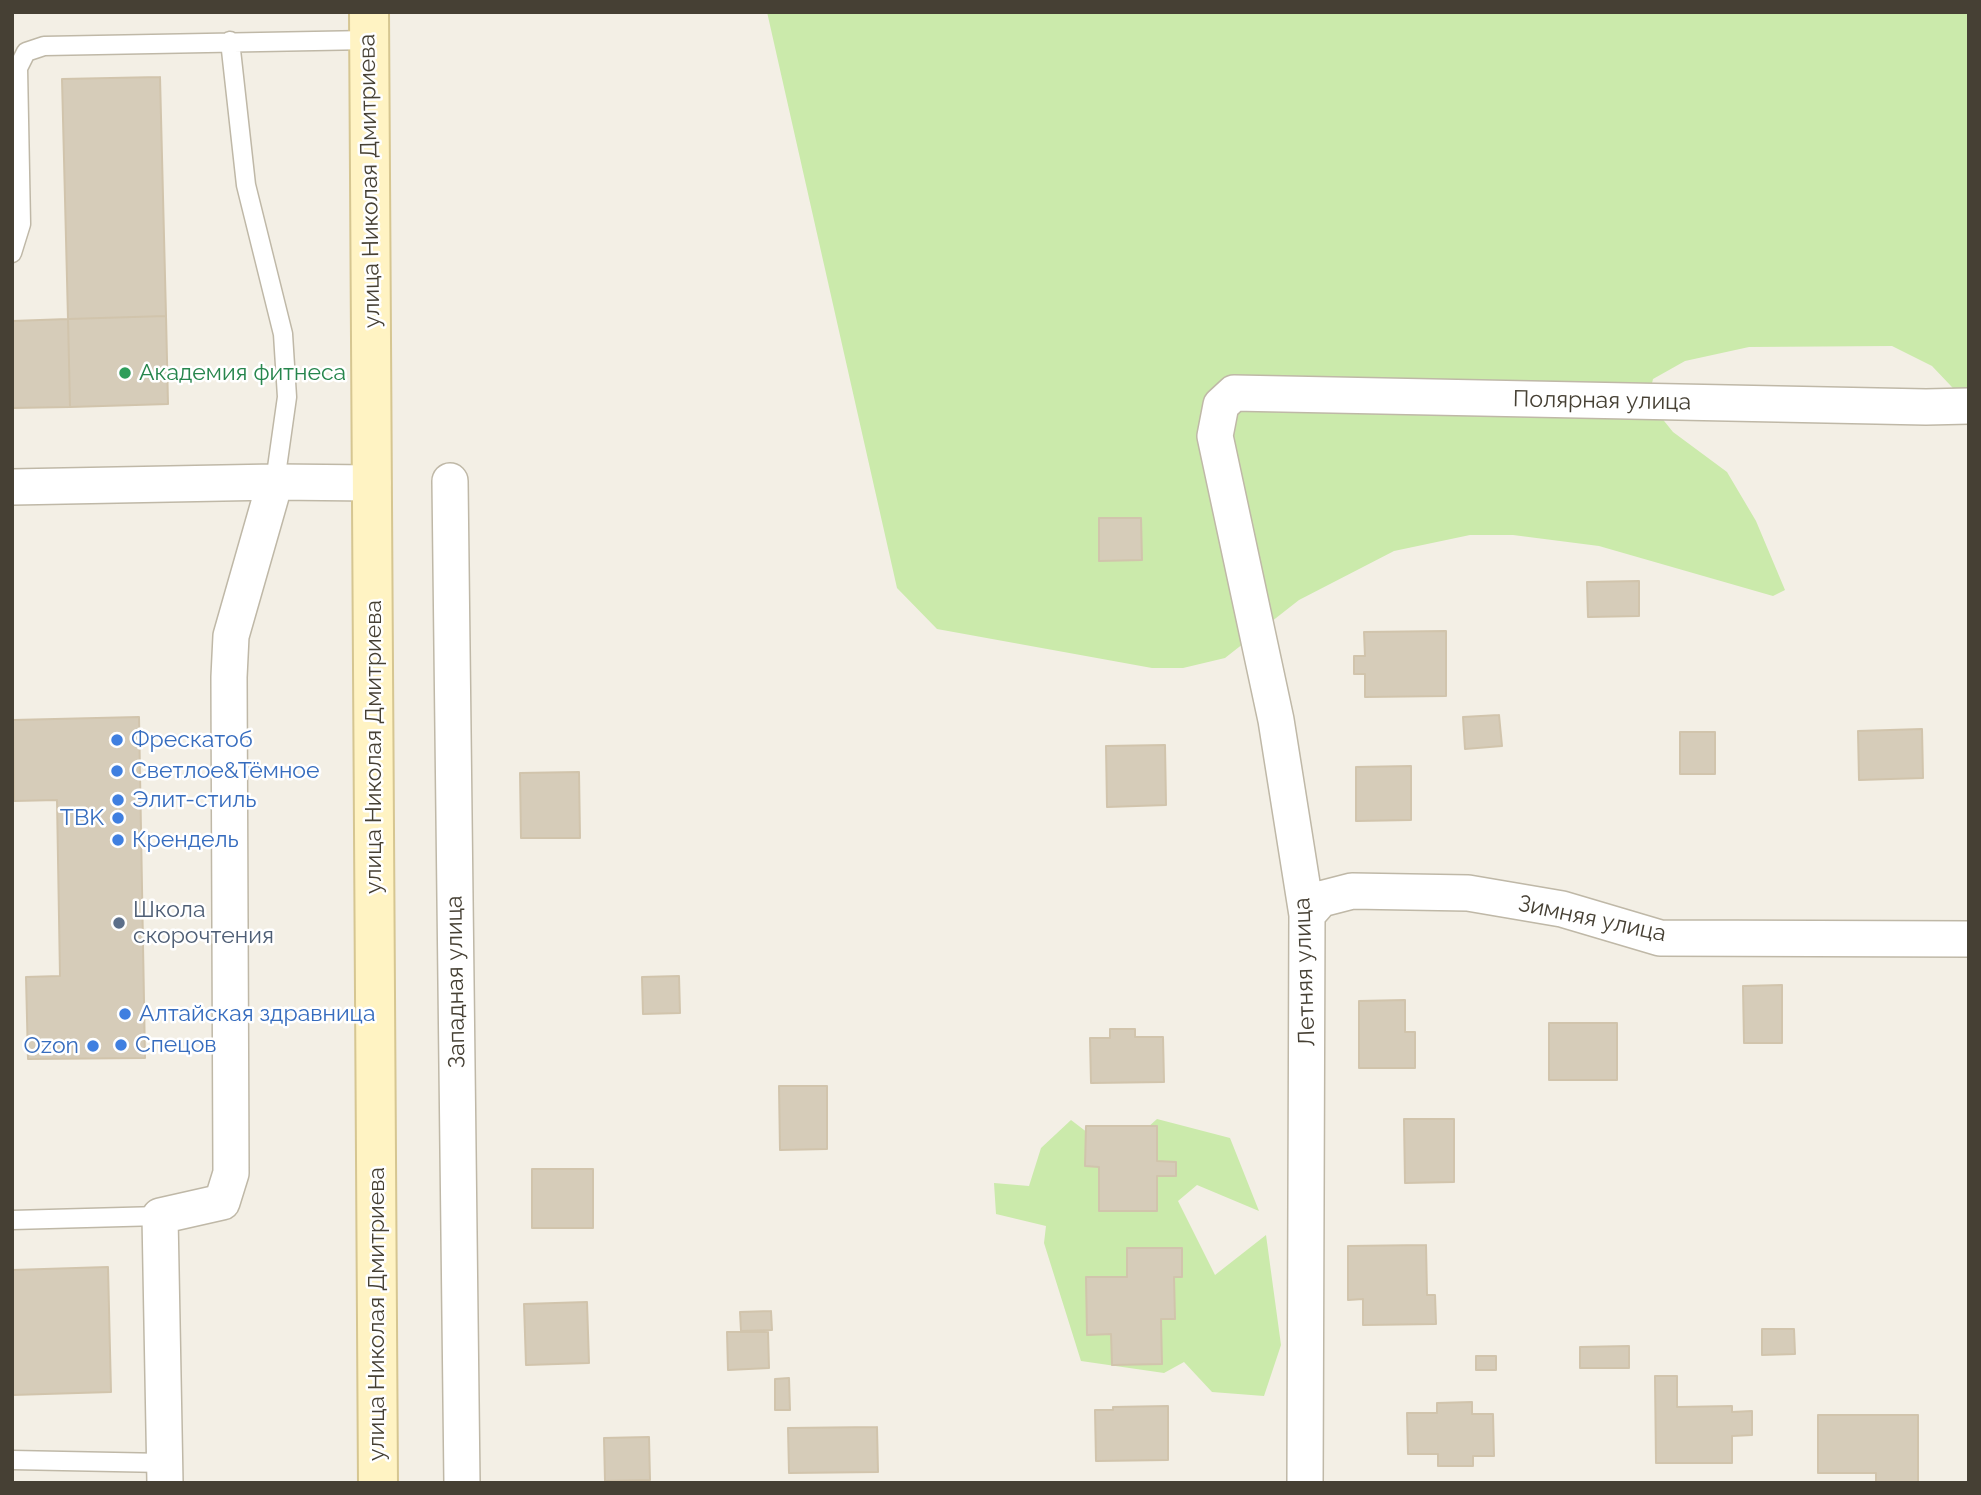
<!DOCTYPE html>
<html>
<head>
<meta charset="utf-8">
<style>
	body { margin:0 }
	#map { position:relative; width:1981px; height:1495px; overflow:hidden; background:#f3efe5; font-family:Raleway,sans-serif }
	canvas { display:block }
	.frame { position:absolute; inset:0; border:14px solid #464034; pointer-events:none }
</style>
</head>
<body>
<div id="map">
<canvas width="1981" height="1495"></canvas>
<div class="frame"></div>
</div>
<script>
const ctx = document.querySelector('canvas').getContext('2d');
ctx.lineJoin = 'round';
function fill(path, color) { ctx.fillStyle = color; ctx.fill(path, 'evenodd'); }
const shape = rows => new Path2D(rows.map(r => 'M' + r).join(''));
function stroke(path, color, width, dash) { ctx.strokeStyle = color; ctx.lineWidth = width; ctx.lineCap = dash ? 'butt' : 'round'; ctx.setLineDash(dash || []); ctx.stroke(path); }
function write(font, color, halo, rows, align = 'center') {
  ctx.font = font + ' Raleway,sans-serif'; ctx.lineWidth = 5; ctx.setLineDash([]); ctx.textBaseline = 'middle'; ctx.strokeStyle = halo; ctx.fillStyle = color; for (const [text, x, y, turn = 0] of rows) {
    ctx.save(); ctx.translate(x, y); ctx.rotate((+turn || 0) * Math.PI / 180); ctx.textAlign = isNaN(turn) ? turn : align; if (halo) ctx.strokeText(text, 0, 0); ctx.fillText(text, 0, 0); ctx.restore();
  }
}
const green = shape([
	[767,12,1969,12,1969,405,1932,366,1892,346,1749,347,1685,361,1653,379,1648,401,1673,432,1727,472,1756,521,1785,590,1773,596,1599,546,1513,535,1470,535,1394,551,1299,600,1225,658,1183,668,1152,668,937,629,897,588],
	[1157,1119,1230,1138,1259,1211,1197,1185,1178,1201,1215,1275,1266,1235,1281,1345,1264,1396,1212,1392,1184,1362,1164,1373,1081,1361,1044,1243,1046,1226,996,1214,994,1183,1029,1186,1041,1148,1071,1120,1117,1155]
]);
const building = shape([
	[160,77,166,316,68,319,62,79,160,77],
	[166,316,168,404,70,407,68,319,166,316],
	[68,319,70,407,12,408,12,321,68,319],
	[1099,518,1141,518,1142,560,1099,561,1099,518],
	[1639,581,1639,616,1588,617,1587,582,1639,581],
	[1446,631,1446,696,1365,697,1365,674,1354,674,1354,656,1365,656,1364,632,1446,631],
	[1499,715,1502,746,1465,749,1463,717,1499,715],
	[139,717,145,1058,28,1059,26,977,60,976,57,800,14,801,13,720,139,717],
	[1922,729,1923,778,1859,780,1858,731,1922,729],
	[1680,732,1715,732,1715,774,1680,774,1680,732],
	[1165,745,1166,805,1107,807,1106,746,1165,745],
	[1411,766,1411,820,1356,821,1356,767,1411,766],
	[579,772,580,838,521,838,520,773,579,772],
	[679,976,680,1013,643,1014,642,977,679,976],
	[1782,985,1782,1043,1744,1043,1743,986,1782,985],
	[1405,1000,1405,1032,1415,1032,1415,1068,1359,1068,1359,1001,1405,1000],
	[1549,1023,1617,1023,1617,1080,1549,1080,1549,1023],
	[1110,1029,1135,1029,1135,1037,1163,1037,1164,1082,1091,1083,1090,1038,1110,1038,1110,1029],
	[779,1086,827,1086,827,1149,780,1150,779,1086],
	[1404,1119,1454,1119,1454,1182,1405,1183,1404,1119],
	[1086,1126,1157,1126,1157,1161,1176,1162,1176,1176,1157,1176,1157,1211,1099,1211,1099,1167,1085,1166,1086,1126],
	[532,1169,593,1169,593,1228,532,1228,532,1169],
	[1426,1245,1427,1295,1435,1295,1436,1324,1363,1325,1363,1299,1348,1300,1348,1246,1426,1245],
	[1127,1248,1182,1248,1182,1277,1174,1277,1175,1319,1161,1319,1162,1364,1112,1365,1111,1334,1087,1335,1086,1277,1127,1277,1127,1248],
	[108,1267,111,1392,12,1395,12,1270,108,1267],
	[587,1302,589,1363,526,1365,524,1304,587,1302],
	[771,1311,772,1330,741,1331,740,1312,771,1311],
	[1762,1329,1794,1329,1795,1354,1762,1355,1762,1329],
	[727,1332,768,1332,769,1368,728,1370,727,1332],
	[1629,1346,1629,1368,1580,1368,1580,1347,1629,1346],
	[1476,1356,1496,1356,1496,1370,1476,1370,1476,1356],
	[1655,1376,1677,1376,1677,1407,1732,1406,1732,1412,1752,1411,1752,1435,1732,1436,1732,1463,1656,1463,1655,1376],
	[789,1378,790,1410,775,1410,775,1379,789,1378],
	[1472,1402,1472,1414,1493,1414,1494,1456,1473,1456,1473,1466,1438,1466,1438,1454,1408,1454,1407,1413,1437,1413,1437,1403,1472,1402],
	[1168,1406,1168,1460,1096,1461,1095,1410,1113,1410,1113,1407,1168,1406],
	[1818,1415,1918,1415,1918,1483,1876,1483,1876,1473,1818,1473,1818,1415],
	[877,1427,878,1472,789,1473,788,1428,877,1427],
	[649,1437,650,1480,605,1481,604,1438,649,1437]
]);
const lane = shape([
	[230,41,246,185,283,334,287,397,275,482],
	[12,253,21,224,18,68,26,52,44,46,369,40],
	[12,1220,160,1216],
	[12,1460,165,1463]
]);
const street = shape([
	[450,481,462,1483],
	[12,487,275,482,373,483],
	[1307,915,1321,899,1352,891,1468,893,1562,909,1660,938,1969,939],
	[165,1483,160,1216,222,1202,231,1173,229,677,231,636,275,482],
	[1305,1483,1307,915,1276,720,1215,436,1221,405,1234,393,1926,407,1969,406]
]);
const secondary = shape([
	[369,12,378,1483]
]);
const markers = [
	[125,373,7,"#2e9e5b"],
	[117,740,7,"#3f7fe0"],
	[117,771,7,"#3f7fe0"],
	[118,800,7,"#3f7fe0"],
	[118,818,7,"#3f7fe0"],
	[118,840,7,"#3f7fe0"],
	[119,923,7,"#5c6f8a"],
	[125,1014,7,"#3f7fe0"],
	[121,1045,7,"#3f7fe0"],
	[93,1046,7,"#3f7fe0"]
];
const streetNames = [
	["улица Николая Дмитриева",370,181,-91],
	["Полярная улица",1602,401,1],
	["улица Николая Дмитриева",374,747,-90],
	["Зимняя улица",1592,919,12],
	["Летняя улица",1305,972,-92],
	["Западная улица",456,982,-91],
	["улица Николая Дмитриева",377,1314,-90]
];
const leisureNames = [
	["Академия фитнеса",139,373]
];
const shopNames = [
	["Фрескатоб",131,740],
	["Светлое&Тёмное",131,771],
	["Элит-стиль",132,800],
	["TBK",104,818,"right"],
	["Крендель",132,840],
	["Алтайская здравница",139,1014],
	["Спецов",135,1045],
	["Ozon",79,1046,"right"]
];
const serviceNames = [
	["Школа",133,910],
	["скорочтения",133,936]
];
fill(green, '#cbeaab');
fill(building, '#d6ccb9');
stroke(building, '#d1c4ac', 2);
stroke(lane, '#bfb8a7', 21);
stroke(street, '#bfb8a7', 38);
stroke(secondary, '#d6c691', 42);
stroke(lane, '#fff', 18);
stroke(street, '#fff', 35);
stroke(secondary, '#fff3c3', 38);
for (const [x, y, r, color] of markers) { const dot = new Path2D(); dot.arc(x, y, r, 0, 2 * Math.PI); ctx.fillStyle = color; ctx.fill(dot); stroke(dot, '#fff', 2.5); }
write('23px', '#464034', '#fff', streetNames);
write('23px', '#27864d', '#fff', leisureNames, 'left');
write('23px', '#366cbe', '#fff', shopNames, 'left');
write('23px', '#4e5e75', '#fff', serviceNames, 'left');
</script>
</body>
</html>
